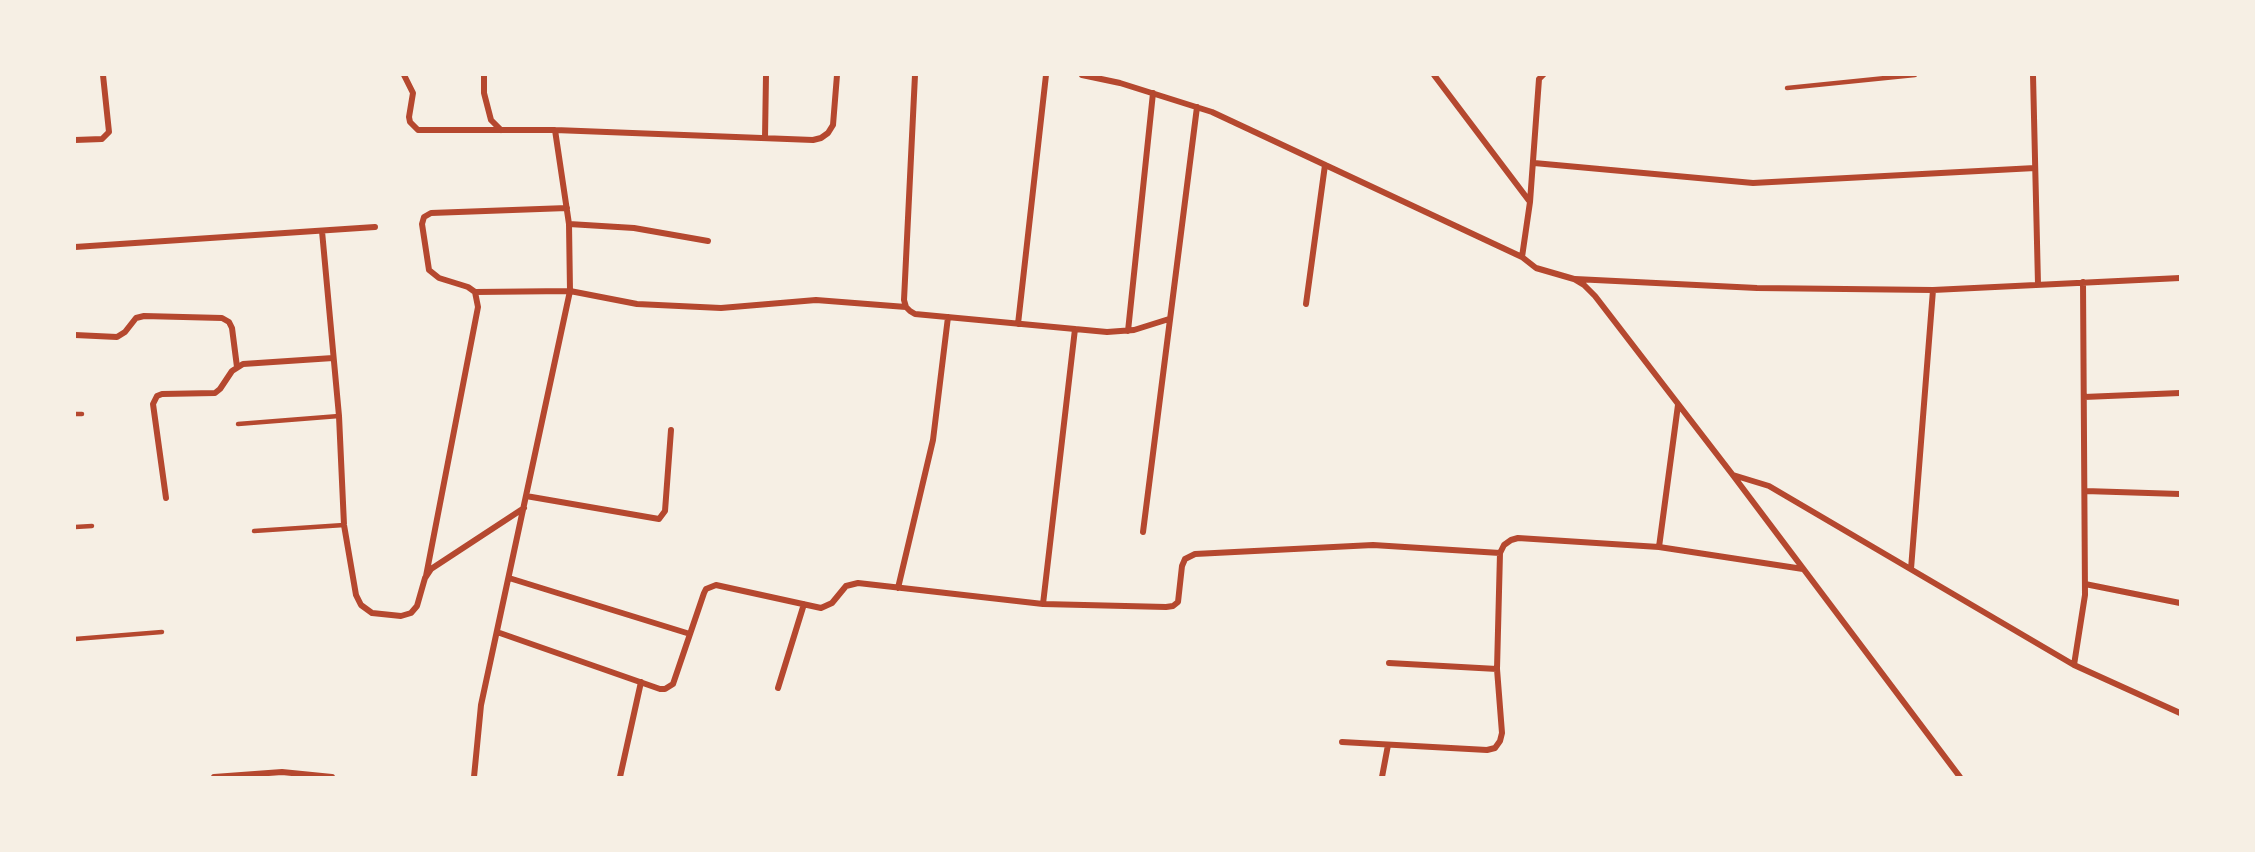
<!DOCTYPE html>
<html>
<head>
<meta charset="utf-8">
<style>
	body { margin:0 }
	#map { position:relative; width:2255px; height:852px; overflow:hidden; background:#f6efe4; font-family:"Public Sans",sans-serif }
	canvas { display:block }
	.frame { position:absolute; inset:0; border:76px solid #f6efe4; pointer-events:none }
</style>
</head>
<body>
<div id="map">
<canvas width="2255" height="852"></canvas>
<div class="frame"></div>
</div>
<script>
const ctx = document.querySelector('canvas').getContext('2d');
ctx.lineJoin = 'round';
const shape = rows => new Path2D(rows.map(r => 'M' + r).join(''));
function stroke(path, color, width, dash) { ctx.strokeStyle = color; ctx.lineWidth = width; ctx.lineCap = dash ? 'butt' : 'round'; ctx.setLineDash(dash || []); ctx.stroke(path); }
const service = shape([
	[1787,88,1915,75],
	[75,414,82,414],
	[238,424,339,416],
	[75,527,92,526],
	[254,531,344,525],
	[75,639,162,632]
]);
const minor = shape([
	[404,75,413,93,409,117,410,122,418,130,555,130,813,140,821,138,828,133,833,125,837,75],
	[484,75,484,93,491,120,501,130],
	[915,75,904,300,906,307,910,311,915,314,1107,332,1134,330,1169,319],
	[1082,75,1120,83,1212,112,1522,257,1536,268,1574,279,1584,285,1595,296,1732,474,1960,777],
	[1434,75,1530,202,1522,257],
	[2033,75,2038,284],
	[765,138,766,75],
	[75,140,102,139,109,132,103,75],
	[1534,163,1753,183,2035,168],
	[1530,202,1539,79,1543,75],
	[569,224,634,228,708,241],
	[322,231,339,416,344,525,356,595,361,605,372,613,401,616,411,613,417,606,425,578,431,569,524,508],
	[75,247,375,227],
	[1575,279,1757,288,1933,290,2180,278],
	[475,292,570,291,569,224,555,130],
	[1306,304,1325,165],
	[1018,324,1046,75],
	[1128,331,1153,93],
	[75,335,117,337,125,332,136,318,144,316,222,318,229,322,232,328,237,367],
	[2084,397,2180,393],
	[1733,475,1769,486,2074,665,2180,713],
	[2085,491,2180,494],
	[526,496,659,519,665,511,671,430],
	[166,498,153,404,157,396,162,394,215,393,220,389,232,371,243,364,333,358],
	[1143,532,1197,107],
	[1659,547,1678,405],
	[1911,569,1933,290],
	[426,576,478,307,475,292,468,287,439,278,429,270,422,224,424,217,431,213,567,208],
	[509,578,690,634],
	[2085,584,2180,603],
	[898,588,933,440,948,317],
	[1043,604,1075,329],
	[497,632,660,689,665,689,673,684,704,593,706,589,716,585,821,608,832,603,846,586,858,583,1043,604,1166,607,1173,606,1178,602,1182,566,1185,559,1195,554,1373,545,1500,553],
	[1389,663,1497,669],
	[2074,665,2085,595,2083,282],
	[778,688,804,604],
	[1342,742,1487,750,1495,748,1500,741,1502,733,1497,669,1500,553,1504,545,1511,540,1518,538,1659,547,1803,569],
	[214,777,282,772,332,777],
	[474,777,481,705,570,291,637,304,721,308,816,300,906,307],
	[620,777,641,682],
	[1382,777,1388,745]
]);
stroke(service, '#b5482f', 4.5);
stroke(minor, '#b5482f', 6);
</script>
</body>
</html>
